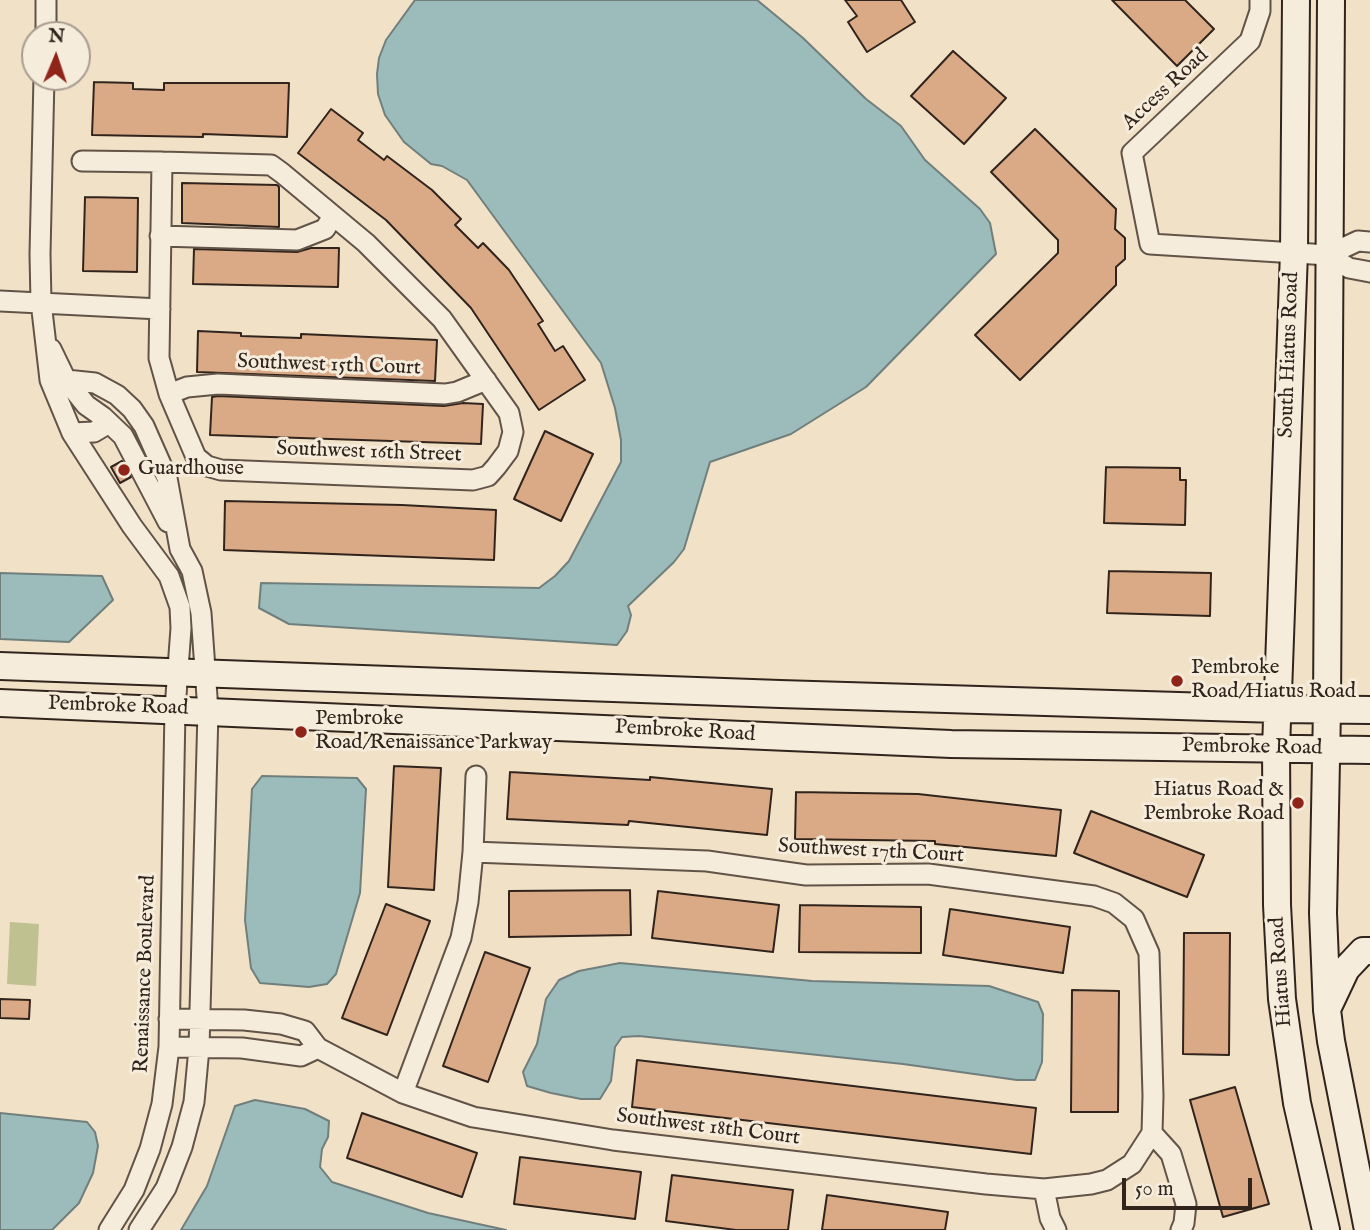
<!DOCTYPE html>
<html>
<head>
<meta charset="utf-8">
<style>
	body { margin:0 }
	#map { position:relative; width:1370px; height:1230px; overflow:hidden; background:#f1e1c7; font-family:"IM FELL English",serif }
	canvas { display:block }
	.north { position:absolute; left:21px; top:21px; width:70px; height:70px; box-sizing:border-box; background:#f6ecdb; border:2px solid #a79c8f; border-radius:50%; rotate:2deg; font-size:19px; font-weight:700; line-height:28px; text-align:center; color:#31241d }
	.north::after { content:''; display:block; margin:auto; width:24px; height:32px; background:#8f2418; clip-path:polygon(50% 0,100% 100%,50% 72%,0 100%) }
	.scale { position:absolute; left:1122px; top:1178px; width:130px; height:32px; box-sizing:border-box; border:4px solid #31241d; border-top:0; padding-left:9px; font-size:21px; line-height:24px; white-space:nowrap; color:#31241d; -webkit-text-stroke:5px #f6ecdb; paint-order:stroke }
</style>
</head>
<body>
<div id="map">
<canvas width="1370" height="1230"></canvas>
<div class="north">N</div>
<div class="scale">50 m</div>
</div>
<script>
const ctx = document.querySelector('canvas').getContext('2d');
ctx.lineJoin = 'round';
function fill(path, color) { ctx.fillStyle = color; ctx.fill(path, 'evenodd'); }
const shape = rows => new Path2D(rows.map(r => 'M' + r).join(''));
function stroke(path, color, width, dash) { ctx.strokeStyle = color; ctx.lineWidth = width; ctx.lineCap = dash ? 'butt' : 'round'; ctx.setLineDash(dash || []); ctx.stroke(path); }
function write(font, color, halo, rows, align = 'center') {
  ctx.font = font + ' "IM FELL English",serif'; ctx.lineWidth = 6; ctx.setLineDash([]); ctx.textBaseline = 'middle'; ctx.strokeStyle = halo; ctx.fillStyle = color; for (const [text, x, y, turn = 0] of rows) {
    ctx.save(); ctx.translate(x, y); ctx.rotate((+turn || 0) * Math.PI / 180); ctx.textAlign = isNaN(turn) ? turn : align; if (halo) ctx.strokeText(text, 0, 0); ctx.fillText(text, 0, 0); ctx.restore();
  }
}
const green = shape([
	[10,922,39,924,36,986,7,984]
]);
const water = shape([
	[415,0,757,0,803,38,866,99,901,126,925,160,980,209,990,223,996,254,866,387,791,434,710,462,684,549,674,562,628,606,631,615,627,631,617,645,289,624,259,608,261,583,539,588,555,576,569,561,621,462,621,440,615,408,601,363,467,180,442,166,431,164,404,142,385,115,378,94,377,74,379,58,386,40,415,0],
	[0,573,102,576,113,600,69,642,0,639,0,573],
	[262,776,357,778,366,789,360,893,336,974,327,984,309,987,260,983,251,968,245,920,252,789,262,776],
	[620,963,812,981,989,986,1038,1002,1043,1014,1042,1062,1035,1080,1017,1080,903,1064,639,1036,622,1037,615,1047,611,1081,600,1099,581,1099,551,1093,527,1086,523,1072,537,1044,546,999,559,980,579,971,620,963],
	[255,1100,305,1109,329,1121,328,1137,322,1149,320,1167,332,1182,428,1213,506,1230,181,1230,207,1186,235,1106,255,1100],
	[0,1113,87,1122,95,1132,98,1146,93,1173,79,1203,52,1230,0,1230,0,1113]
]);
const building = shape([
	[845,0,901,0,915,22,867,52,848,22,857,16,845,0],
	[1112,0,1185,0,1214,29,1177,66,1112,0],
	[953,51,1006,98,964,144,911,96,953,51],
	[94,82,133,83,133,89,164,90,164,83,289,83,287,137,203,134,203,137,92,135,94,82],
	[331,109,363,133,358,140,384,160,387,156,432,190,461,219,455,225,478,248,483,243,509,270,543,321,538,324,555,351,563,346,585,380,539,410,471,308,386,220,298,153,331,109],
	[1035,129,1116,209,1115,229,1125,238,1125,259,1116,267,1116,285,1020,380,975,335,1058,253,1058,240,991,172,1035,129],
	[182,183,277,185,279,187,279,227,182,223,182,183],
	[85,197,138,198,137,272,83,271,85,197],
	[311,248,339,248,338,287,193,284,194,249,297,252,311,248],
	[198,331,241,333,241,336,301,338,301,334,437,340,435,381,197,372,198,331],
	[218,396,444,406,463,403,483,404,481,444,210,435,212,397,218,396],
	[545,431,593,454,561,521,514,499,545,431],
	[122,461,131,477,120,483,111,467,122,461],
	[1106,467,1180,468,1180,480,1186,480,1185,525,1104,523,1106,467],
	[225,501,402,505,496,510,494,560,224,550,225,501],
	[1109,571,1211,573,1210,616,1107,613,1109,571],
	[394,766,441,768,434,890,388,887,394,766],
	[510,772,650,780,650,777,772,789,767,835,629,821,628,825,507,819,510,772],
	[796,792,918,794,1061,810,1056,856,935,844,935,841,795,839,796,792],
	[1091,811,1204,855,1187,897,1074,853,1091,811],
	[630,890,631,935,509,937,509,891,630,890],
	[658,891,779,905,773,952,652,938,658,891],
	[386,904,430,921,387,1035,342,1018,386,904],
	[800,905,921,907,921,953,799,952,800,905],
	[950,909,1070,927,1063,973,943,955,950,909],
	[1184,933,1230,933,1229,1055,1183,1054,1184,933],
	[485,952,530,968,488,1082,443,1066,485,952],
	[1072,990,1119,991,1118,1112,1071,1112,1072,990],
	[0,999,30,1000,29,1019,0,1018,0,999],
	[637,1060,1036,1108,1031,1154,632,1107,637,1060],
	[1235,1087,1269,1204,1223,1217,1190,1100,1235,1087],
	[362,1113,477,1153,462,1197,347,1158,362,1113],
	[520,1157,641,1172,635,1219,514,1204,520,1157],
	[672,1175,793,1190,788,1230,736,1230,666,1221,672,1175],
	[827,1195,948,1212,945,1230,822,1230,827,1195]
]);
const minor = shape([
	[1260,0,1260,11,1250,41,1132,153,1150,244,1328,255,1349,268,1370,272],
	[46,35,46,0],
	[44,77,40,254,41,302,50,380,72,433,132,526,169,576,180,607,181,628,175,709,169,1047,162,1104,150,1149,134,1190,109,1230],
	[82,161,162,162,271,165,282,173,366,243,442,319,509,413,513,432,508,451,496,467,488,476,473,480,221,470,207,466,196,457,169,394,159,358,162,162],
	[160,236,297,240,325,229,333,216],
	[1328,255,1358,241,1370,242],
	[0,301,160,309],
	[51,349,66,380,95,383,117,395,132,409,144,426,167,478,180,549,192,571,201,613,208,711,199,1048,194,1102,182,1147,166,1188,139,1230],
	[66,380,86,405,103,417,123,436,168,522],
	[169,394,187,387,218,384,445,394,457,392,486,380],
	[72,433,94,432,109,423],
	[169,1019,244,1020,281,1024,305,1031,318,1048,403,1093,473,1117,613,1140,986,1184,1044,1189,1091,1184,1107,1180,1132,1164,1152,1133,1153,1096,1149,953,1134,919,1114,903,1094,896,928,874,806,875,707,861,473,852],
	[169,1047,242,1048,301,1056,318,1048],
	[403,1093,461,938,468,902,473,852,476,776],
	[1152,1133,1171,1154,1186,1204,1184,1223,1181,1230],
	[1044,1189,1050,1218,1056,1230]
]);
const secondary = shape([
	[1296,0,1294,252,1276,748,1277,905,1282,999,1297,1103,1326,1230],
	[1331,0,1327,709,1323,913,1327,1010,1331,1041,1368,1230],
	[0,666,780,694,1278,709,1370,710],
	[0,703,951,744,1370,750],
	[1329,1005,1346,969,1363,951,1370,951]
]);
const markers = [
	[124,470,7,"#8f2418"],
	[1177,681,7,"#8f2418"],
	[301,732,7,"#8f2418"],
	[1298,803,7,"#8f2418"]
];
const streetNames = [
	["Access Road",1166,90,-43],
	["South Hiatus Road",1290,355,-88],
	["Southwest 15th Court",329,366,2],
	["Southwest 16th Street",369,453,2],
	["Pembroke Road",118,707,2],
	["Pembroke Road",685,732,3],
	["Pembroke Road",1252,748,1],
	["Southwest 17th Court",871,852,3],
	["Hiatus Road",1282,972,-94],
	["Renaissance Boulevard",146,974,-88],
	["Southwest 18th Court",708,1128,7]
];
const poiNames = [
	["Guardhouse",138,470],
	["Pembroke",1191,669],
	["Road/Hiatus Road",1191,693],
	["Pembroke",315,720],
	["Road/Renaissance Parkway",315,744],
	["Hiatus Road &",1284,791,"right"],
	["Pembroke Road",1284,815,"right"]
];
fill(green, '#c0c191');
fill(water, '#9cbcbc');
stroke(water, '#717f7c', 2);
fill(building, '#daaa86');
stroke(building, '#31241d', 2);
stroke(minor, '#615348', 23);
stroke(secondary, '#31241d', 30);
stroke(minor, '#f6ecdb', 19);
stroke(secondary, '#f6ecdb', 26);
for (const [x, y, r, color] of markers) { const dot = new Path2D(); dot.arc(x, y, r, 0, 2 * Math.PI); ctx.fillStyle = color; ctx.fill(dot); stroke(dot, '#f6ecdb', 2.5); }
write('21px', '#31241d', '#f6ecdb', streetNames);
write('21px', '#31241d', '#f6ecdb', poiNames, 'left');
</script>
</body>
</html>
